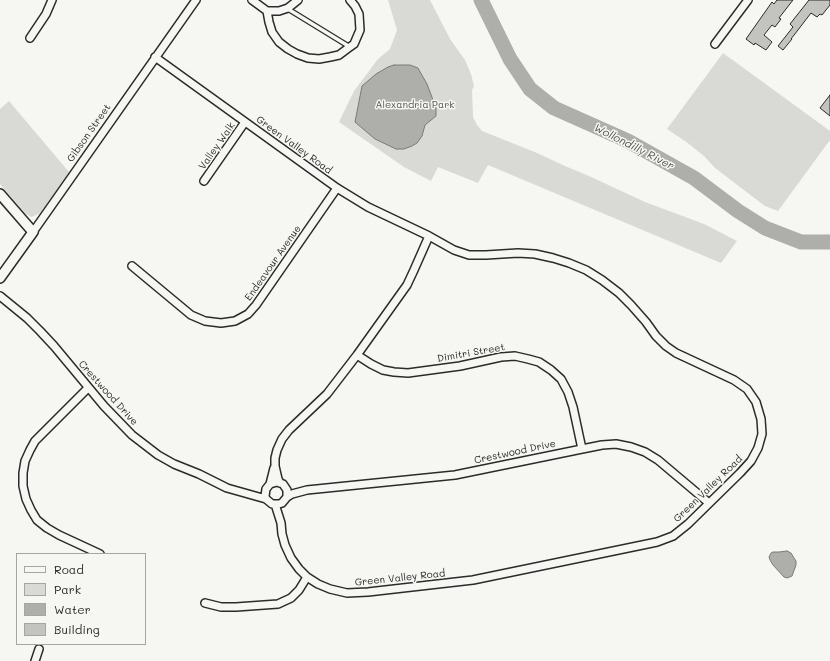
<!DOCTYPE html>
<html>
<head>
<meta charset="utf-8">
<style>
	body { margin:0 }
	#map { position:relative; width:830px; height:661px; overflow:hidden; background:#f6f6f2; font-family:Mali,sans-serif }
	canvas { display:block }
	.legend { position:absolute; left:16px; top:553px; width:130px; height:92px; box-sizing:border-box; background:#f6f6f2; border:1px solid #a5a5a2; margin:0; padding:5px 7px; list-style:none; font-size:12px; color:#2b2b2b }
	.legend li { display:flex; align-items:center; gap:8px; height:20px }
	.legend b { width:20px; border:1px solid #a5a5a2 }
</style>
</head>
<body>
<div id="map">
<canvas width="830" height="661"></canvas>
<ul class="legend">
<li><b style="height:5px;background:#f6f6f2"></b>Road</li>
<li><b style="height:11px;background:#d9d9d5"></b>Park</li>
<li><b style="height:11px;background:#aeaeab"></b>Water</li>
<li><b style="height:11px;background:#c3c3c0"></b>Building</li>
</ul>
</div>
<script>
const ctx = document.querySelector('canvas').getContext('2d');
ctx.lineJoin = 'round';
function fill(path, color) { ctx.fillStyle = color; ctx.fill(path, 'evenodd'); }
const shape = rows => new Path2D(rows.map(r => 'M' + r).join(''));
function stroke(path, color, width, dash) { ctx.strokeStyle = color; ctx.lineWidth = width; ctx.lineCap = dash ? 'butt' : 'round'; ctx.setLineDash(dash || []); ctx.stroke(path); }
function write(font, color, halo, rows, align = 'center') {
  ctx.font = font + ' Mali,sans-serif'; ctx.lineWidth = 3; ctx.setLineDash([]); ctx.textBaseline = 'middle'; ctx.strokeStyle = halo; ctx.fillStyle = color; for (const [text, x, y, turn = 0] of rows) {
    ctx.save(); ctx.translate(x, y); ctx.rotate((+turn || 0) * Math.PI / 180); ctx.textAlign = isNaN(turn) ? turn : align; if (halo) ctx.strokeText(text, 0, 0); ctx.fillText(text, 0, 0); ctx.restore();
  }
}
const green = shape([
	[388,0,430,0,450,39,465,60,471,74,474,86,472,90,473,117,477,125,482,131,537,153,565,166,589,176,645,202,704,224,737,241,721,263,488,165,478,183,438,167,431,181,404,167,339,122,354,91,378,59,390,49,397,30],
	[723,53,830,131,830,140,778,211,765,206,715,168,704,156,685,141,667,129],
	[9,101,69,172,40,213,34,216,31,217,25,213,0,184,0,109]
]);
const water = shape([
	[394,65,410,65,418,68,419,70,427,84,436,108,436,116,425,125,422,136,417,143,412,146,404,149,396,149,375,139,355,122,362,86,376,74,388,67,394,65],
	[787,551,791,553,794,558,796,561,796,565,792,576,787,578,784,577,773,565,770,560,769,557,771,553,773,552,779,552,787,551]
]);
const river = shape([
	[481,0,510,59,530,89,554,108,628,141,694,178,738,211,765,228,801,242,830,242]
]);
const building = shape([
	[777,0,793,0,779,18,781,19,775,27,772,25,764,35,772,42,766,50,755,43,754,45,746,39,772,2,774,4,777,0],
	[809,0,830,0,830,5,822,15,820,14,817,17,811,13,791,39,792,39,783,50,778,46,793,27,790,24,809,0],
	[830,95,830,116,820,108,830,95]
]);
const lane = shape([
	[288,9,350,47]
]);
const street = shape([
	[252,0,267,11,279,11,288,8,298,0],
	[267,11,269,22,272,32,279,42,288,49,297,54,308,58,319,59,330,57,339,55,347,49,354,44,360,30,359,14,355,6,350,0],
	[30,38,46,14,52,0],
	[715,44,748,0],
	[155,57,337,188,368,207,429,236,454,250,469,255,486,255,518,253,535,254,553,258,569,263,586,270,602,280,619,293,631,305,646,322,656,336,666,346,676,353,734,380,747,389,756,402,761,419,762,434,758,448,751,461,740,473,688,524,673,536,657,542,473,580,368,592,347,593,330,589,318,584,307,577,299,569,291,558,285,545,282,534,281,523,275,504],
	[204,181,245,122],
	[33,232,196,0],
	[132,266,191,315,205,321,221,323,235,321,248,314,256,305,337,188],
	[0,296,27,318,40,331,54,346,104,406,132,435,158,455,174,464,199,474,227,488,266,499],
	[357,355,371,364,383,370,394,372,408,373,460,366,501,357,515,356,528,359,539,362,551,370,561,379,568,392,573,407,582,449],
	[88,388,35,441,30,450,25,461,23,473,23,486,26,499,31,510,37,520,47,528,59,535,100,554],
	[280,483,278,479,275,466,275,458,277,450,282,439,289,430,327,394,357,355,407,285,414,270,429,236],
	[270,484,277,482,283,484,287,490,287,497,282,503,279,504,272,504,266,499,265,496,266,489,270,484,274,468],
	[287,497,292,494,307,490,455,475,582,449,602,445,616,444,631,447,645,452,658,460,709,503],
	[205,603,221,607,236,607,278,604,291,598,299,590,307,577],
	[35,661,39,649]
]);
const secondary = shape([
	[0,194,33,232,0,278]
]);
const parkNames = [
	["Alexandria Park",415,105]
];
const streetNames = [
	["Gibson Street",89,133,-55],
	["Green Valley Road",294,145,36],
	["Valley Walk",217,146,-55],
	["Endeavour Avenue",273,263,-55],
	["Dimitri Street",471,353,-10],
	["Crestwood Drive",108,393,48],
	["Crestwood Drive",515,452,-12],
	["Green Valley Road",708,489,-44],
	["Green Valley Road",400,578,-6]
];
const waterNames = [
	["Wollondilly River",634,147,27]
];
fill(green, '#d9d9d5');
fill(water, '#aeaeab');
stroke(water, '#7a7a78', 1);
stroke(river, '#aeaeab', 15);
fill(building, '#c3c3c0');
stroke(building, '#2b2b2b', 1);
stroke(lane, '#2b2b2b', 6);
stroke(street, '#2b2b2b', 10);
stroke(secondary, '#2b2b2b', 12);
stroke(lane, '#f6f6f2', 3.5);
stroke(street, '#f6f6f2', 7);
stroke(secondary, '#f6f6f2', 9);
write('10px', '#565656', '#f6f6f2', parkNames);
write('10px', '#2b2b2b', '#f6f6f2', streetNames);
write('italic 11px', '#525251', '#f6f6f2', waterNames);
</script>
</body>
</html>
